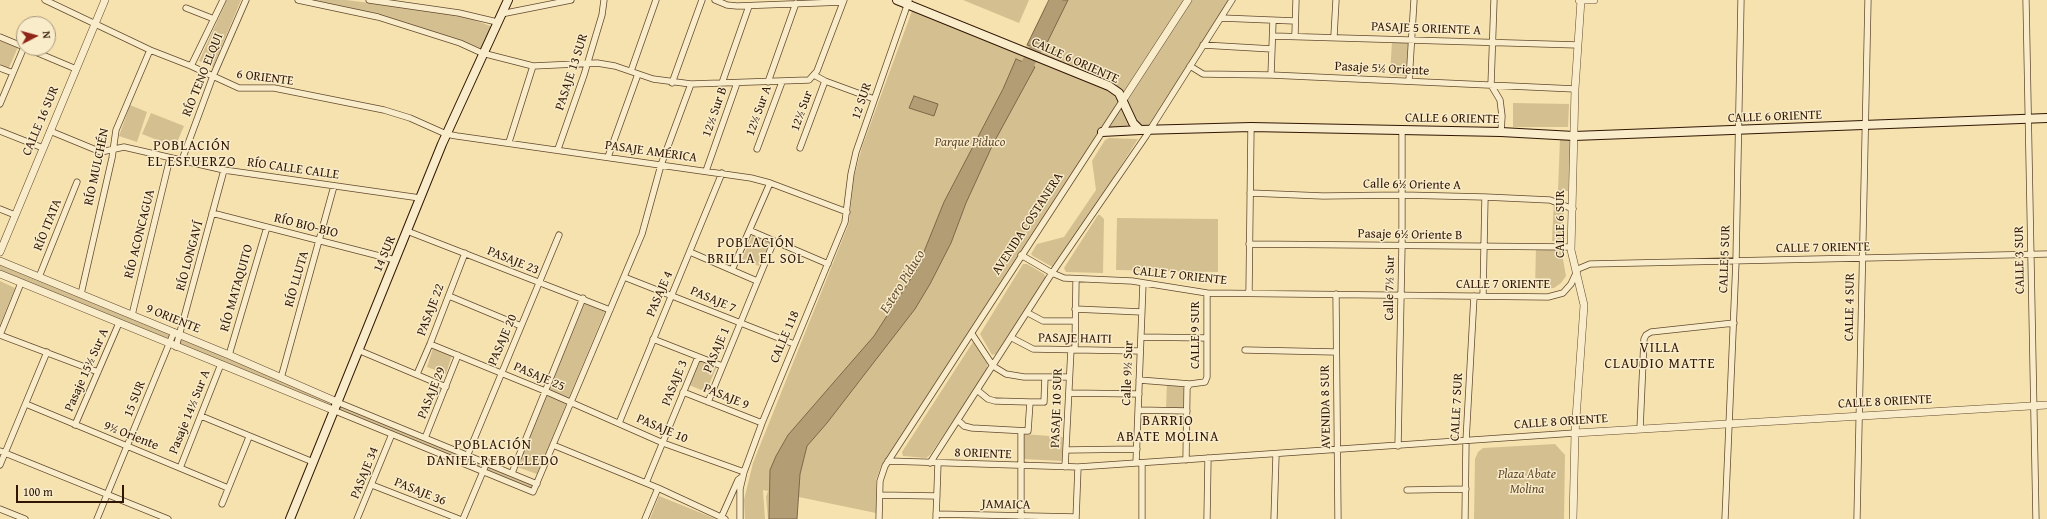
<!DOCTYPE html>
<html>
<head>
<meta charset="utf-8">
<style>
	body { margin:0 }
	#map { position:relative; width:2047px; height:519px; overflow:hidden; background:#f5e2ae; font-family:"Gentium Book Plus",serif }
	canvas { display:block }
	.north { position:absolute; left:16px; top:16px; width:40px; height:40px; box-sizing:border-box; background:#f8ecca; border:1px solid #a9967b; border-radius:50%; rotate:84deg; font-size:11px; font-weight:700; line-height:16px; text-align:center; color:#321605 }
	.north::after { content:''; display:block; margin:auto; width:14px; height:18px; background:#8f2418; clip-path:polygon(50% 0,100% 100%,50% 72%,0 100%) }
	.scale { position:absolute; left:16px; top:485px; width:108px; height:18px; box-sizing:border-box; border:2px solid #321605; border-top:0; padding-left:5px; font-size:12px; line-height:14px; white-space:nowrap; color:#321605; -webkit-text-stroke:3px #f8ecca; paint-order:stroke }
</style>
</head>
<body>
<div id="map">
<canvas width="2047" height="519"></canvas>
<div class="north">N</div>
<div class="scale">100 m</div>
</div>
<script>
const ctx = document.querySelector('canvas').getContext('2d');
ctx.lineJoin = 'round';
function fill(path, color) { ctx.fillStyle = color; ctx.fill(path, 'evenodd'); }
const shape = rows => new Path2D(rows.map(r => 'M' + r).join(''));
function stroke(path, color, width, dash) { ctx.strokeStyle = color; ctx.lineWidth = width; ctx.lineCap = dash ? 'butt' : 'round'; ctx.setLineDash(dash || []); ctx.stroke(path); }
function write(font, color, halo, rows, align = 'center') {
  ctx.font = font + ' "Gentium Book Plus",serif'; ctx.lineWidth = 3; ctx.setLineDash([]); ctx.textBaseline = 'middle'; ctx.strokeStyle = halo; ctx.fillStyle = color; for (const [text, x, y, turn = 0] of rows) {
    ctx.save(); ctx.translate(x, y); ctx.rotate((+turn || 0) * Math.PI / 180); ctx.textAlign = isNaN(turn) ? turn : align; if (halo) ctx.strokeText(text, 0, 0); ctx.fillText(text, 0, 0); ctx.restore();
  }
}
const green = shape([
	[227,0,241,0,213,67,199,61],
	[306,0,346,0,458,14,493,27,482,49,461,40,377,16],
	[963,0,1029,0,1019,23],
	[1048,0,1232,0,1149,128,1099,132,881,466,876,480,876,513,789,495,785,519,768,519,766,497,768,491,763,490,765,519,745,519,744,500,753,463,849,223,854,177,862,147,912,11,1022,55],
	[0,39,18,47,9,68,0,64],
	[1392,41,1408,43,1406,76,1390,75],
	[1513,103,1569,104,1568,127,1513,127],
	[130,105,147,112,137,142,119,136],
	[151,113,184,126,175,147,142,134],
	[1109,138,1138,139,1056,269,1033,256,1031,254,1037,244,1064,237,1096,190,1092,161,1105,140],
	[1560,139,1571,139,1568,191,1558,191],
	[1554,200,1564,200,1562,242,1552,241],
	[1098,215,1100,215,1104,219,1103,273,1066,272,1064,268],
	[1117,218,1218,219,1218,272,1116,270],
	[754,232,771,240,759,266,742,259],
	[1536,247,1561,248,1566,276,1561,283,1554,288,1535,289],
	[0,262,537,481,533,489,0,271],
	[1023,264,1027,264,1044,274,1046,278,996,354,992,355,980,334],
	[0,281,15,288,0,325],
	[586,300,606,309,537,474,517,467],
	[973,342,987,363,987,371,930,455,926,458,903,456,902,452],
	[433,348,452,355,446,374,427,367],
	[700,358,717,366,706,392,689,385],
	[1167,383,1184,383,1183,409,1166,408],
	[1023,434,1063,437,1062,461,1023,459],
	[1555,444,1565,455,1564,519,1474,519,1475,459,1478,452,1483,448],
	[659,496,716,519,650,519]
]);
const water = shape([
	[1049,0,1068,0,1044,49,1027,45,1049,0],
	[1016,59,1035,67,993,144,966,203,951,243,930,284,915,309,827,423,807,446,800,474,797,519,769,519,770,470,776,456,788,435,874,336,917,269,944,202,1003,89,1016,59],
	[914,96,938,104,934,116,909,108,914,96]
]);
const river = shape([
	[1020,79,1041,38,1056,0]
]);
const minor = shape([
	[45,0,150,50,191,66,239,88,274,88,384,110,410,118,446,134,457,136,751,178,770,183,847,212],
	[298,0,378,17,460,43,482,53,533,66,597,63,615,66,653,79,691,84,809,80,817,71,844,0],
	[369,0,459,13,497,22],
	[715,0,727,5,737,6,843,2],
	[1494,0,1491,85,1500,100,1502,116,1501,132],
	[2026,0,2036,519],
	[186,8,214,19],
	[501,14,571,0],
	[1221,18,1295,21],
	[1295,35,1296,0],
	[1273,36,1578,45],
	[1334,36,1336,0],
	[0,37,24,47],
	[1203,45,1272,49],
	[26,48,76,69],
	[191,66,223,0],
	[1190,66,1203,74,1271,75,1575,89],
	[0,68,13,73],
	[631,71,656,0],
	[814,75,825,81,874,99],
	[1271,75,1273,21],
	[1409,81,1414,0],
	[768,82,796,3],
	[672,83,702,0],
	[722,83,749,6],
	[0,104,24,47],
	[0,131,43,148],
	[50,131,101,152,124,147,224,170,420,198],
	[509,142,533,66],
	[800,148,825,81],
	[558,149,584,75,602,15,604,0],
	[757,149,782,82],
	[608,157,638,74],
	[182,160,213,76,246,0],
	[706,171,737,83],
	[1250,193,1323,196,1402,195,1485,197,1550,200,1573,209],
	[0,209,15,215],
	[212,213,395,260],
	[407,231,610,310],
	[751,231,828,264],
	[1249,244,1571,247],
	[690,252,757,281],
	[1021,255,1052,273,1064,278,1132,281,1207,293,1548,297,1563,293,1571,284,1578,269,1590,264,2047,254],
	[732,270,770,183],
	[39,277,77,182],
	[624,277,794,344],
	[1249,293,1251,127],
	[81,294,112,158,116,130,150,50],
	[1336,294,1338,519],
	[449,296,521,326],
	[1483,296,1485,197],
	[1075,309,1142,312],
	[1028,313,1043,321,1075,321],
	[132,315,170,158],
	[972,334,993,366,1006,374,1024,377,1069,377],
	[0,335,98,372],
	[0,335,21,283],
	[1141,337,1207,338],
	[1012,338,1033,349,1140,351],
	[653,339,722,366],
	[430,344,545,391,663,443,744,472],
	[176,347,224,170],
	[1075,349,1076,280],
	[358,350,446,387],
	[1245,350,1336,352],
	[229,355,267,227],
	[417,374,430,344,465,253],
	[281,378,334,186],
	[1139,380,1190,384],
	[977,390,988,399,995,401,1030,402],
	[683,392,762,423],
	[1069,393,1139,394],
	[337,402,537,484],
	[708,402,774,241],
	[26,404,228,488],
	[333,410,533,492,642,234,661,165,691,84],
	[1138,410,1187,411],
	[201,416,313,462],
	[958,420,964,426,972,428,1028,431,1030,402,1044,402,1045,377],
	[619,423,722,173],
	[75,425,119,323],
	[1640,429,1644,339,1646,335,1651,332,1734,323],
	[425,438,458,355],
	[553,445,658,488,725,519],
	[1398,446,1402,245,1402,130],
	[1067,450,1137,449],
	[0,451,168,519],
	[468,454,559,235],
	[1186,460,1187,388,1190,384,1205,382,1207,377,1207,293],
	[888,461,1078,467,1575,433],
	[930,463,1052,273,1146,136,1232,0],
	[1136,463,1143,283],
	[0,465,47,352],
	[1065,467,1071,349],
	[180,468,221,364],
	[512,473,583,298],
	[646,483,698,357],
	[372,485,459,519],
	[1407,490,1466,489],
	[880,495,937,496],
	[222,504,249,437],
	[0,509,25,519],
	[936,514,1076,517],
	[721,518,738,480,743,476],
	[97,519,174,332],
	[357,519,392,434],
	[463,519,487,462],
	[645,519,658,488],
	[740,519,740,489,744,472,762,423,845,222,851,174,856,152,909,0],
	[879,519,880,481,885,466,1123,100],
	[936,519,938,463],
	[1021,519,1021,431],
	[1076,519,1078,467],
	[1142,519,1142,463],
	[1207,519,1208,458],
	[1274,519,1276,455],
	[1465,519,1466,441,1474,296],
	[1725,519,1736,261,1741,0],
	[1857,519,1868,0]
]);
const tertiary = shape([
	[1579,0,1594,0],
	[1123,100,1188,0],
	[0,252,105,0],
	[0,261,229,355,337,402],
	[0,274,333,410],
	[1575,433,2047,405],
	[1573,519,1575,433,1584,305,1571,250,1575,89,1581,0]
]);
const secondary = shape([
	[897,0,1109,86,1119,93,1133,123,1140,130,1251,127,1501,132,1574,136,2047,118],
	[1102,132,1140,130],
	[290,519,442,144,508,0]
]);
const streetNames = [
	["PASAJE 5 ORIENTE A",1426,29,2],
	["CALLE 6 ORIENTE",1075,61,24],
	["Pasaje 5½ Oriente",1382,69,3],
	["PASAJE 13 SUR",572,72,-72],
	["RÍO TENO ELQUI",203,75,-68],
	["6 ORIENTE",265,78,7],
	["12 SUR",862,101,-71],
	["12½ Sur A",759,111,-70],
	["12½ Sur",802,111,-70],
	["12½ Sur B",715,112,-71],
	["CALLE 6 ORIENTE",1775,117,-2],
	["CALLE 6 ORIENTE",1452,119,1],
	["CALLE 16 SUR",41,121,-67],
	["PASAJE AMÉRICA",651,152,8],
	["RÍO MULCHÉN",97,167,-78],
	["RÍO CALLE CALLE",293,169,8],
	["Calle 6½ Oriente A",1412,185,1],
	["AVENIDA COSTANERA",1028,224,-57],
	["CALLE 6 SUR",1561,224,-90],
	["RÍO ITATA",48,225,-68],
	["RÍO BIO-BIO",306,226,14],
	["RÍO ACONCAGUA",140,234,-76],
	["Pasaje 6½ Oriente B",1410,235,1],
	["CALLE 7 ORIENTE",1823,248,-1],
	["14 SUR",385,254,-67],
	["RÍO LONGAVÍ",190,256,-75],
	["CALLE 5 SUR",1725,259,-88],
	["CALLE 3 SUR",2020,260,-91],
	["PASAJE 23",513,261,22],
	["CALLE 7 ORIENTE",1180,276,6],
	["RÍO LLUTA",297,279,-74],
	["CALLE 7 ORIENTE",1503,285],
	["RÍO MATAQUITO",237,288,-74],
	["Calle 7½ Sur",1390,288,-89],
	["PASAJE 4",660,294,-67],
	["PASAJE 7",713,300,23],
	["CALLE 4 SUR",1850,307,-89],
	["PASAJE 22",431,310,-69],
	["9 ORIENTE",173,319,22],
	["CALLE 9 SUR",1196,335,-90],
	["CALLE 118",785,337,-67],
	["PASAJE HAITI",1075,339,1],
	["PASAJE 20",503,340,-67],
	["PASAJE 1",717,350,-67],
	["Pasaje 15½ Sur A",87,370,-66],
	["Calle 9½ Sur",1128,373,-88],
	["PASAJE 25",539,377,23],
	["PASAJE 3",675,383,-68],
	["PASAJE 29",432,393,-68],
	["PASAJE 9",726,397,22],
	["15 SUR",135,399,-68],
	["CALLE 8 ORIENTE",1885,402,-3],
	["AVENIDA 8 SUR",1326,407,-91],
	["CALLE 7 SUR",1457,407,-87],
	["PASAJE 10 SUR",1057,408,-88],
	["Pasaje 14½ Sur A",190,412,-68],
	["CALLE 8 ORIENTE",1561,422,-4],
	["PASAJE 10",662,429,23],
	["9½ Oriente",131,436,22],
	["8 ORIENTE",983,454,2],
	["PASAJE 34",365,473,-68],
	["PASAJE 36",420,492,22],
	["JAMAICA",1006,505,1]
];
const parkNames = [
	["Parque Piduco",970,143],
	["Plaza Abate",1527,475],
	["Molina",1527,490]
];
const neighbourhoodNames = [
	["POBLACIÓN",192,146],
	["EL ESFUERZO",192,162],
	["POBLACIÓN",756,243],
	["BRILLA EL SOL",756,259],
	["VILLA",1660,348],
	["CLAUDIO MATTE",1660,364],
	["BARRIO",1168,421],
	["ABATE MOLINA",1168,437],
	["POBLACIÓN",493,445],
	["DANIEL REBOLLEDO",493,461]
];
const waterNames = [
	["Estero Piduco",903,282,-58]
];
fill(green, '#d4bf91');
fill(water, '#b39d75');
stroke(water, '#7f6748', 1);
stroke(river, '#b39d75', 13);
stroke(minor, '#63492f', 7);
stroke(tertiary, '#63492f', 8);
stroke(secondary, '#321605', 10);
stroke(minor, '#f8ecca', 5.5);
stroke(tertiary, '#f8ecca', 7);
stroke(secondary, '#f8ecca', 8);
write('13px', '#321605', '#f8ecca', streetNames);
write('italic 13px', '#63492f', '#f8ecca', parkNames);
ctx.letterSpacing = '1px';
write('14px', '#321605', '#f8ecca', neighbourhoodNames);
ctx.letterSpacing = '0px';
write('italic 14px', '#664c32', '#f8ecca', waterNames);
</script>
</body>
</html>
